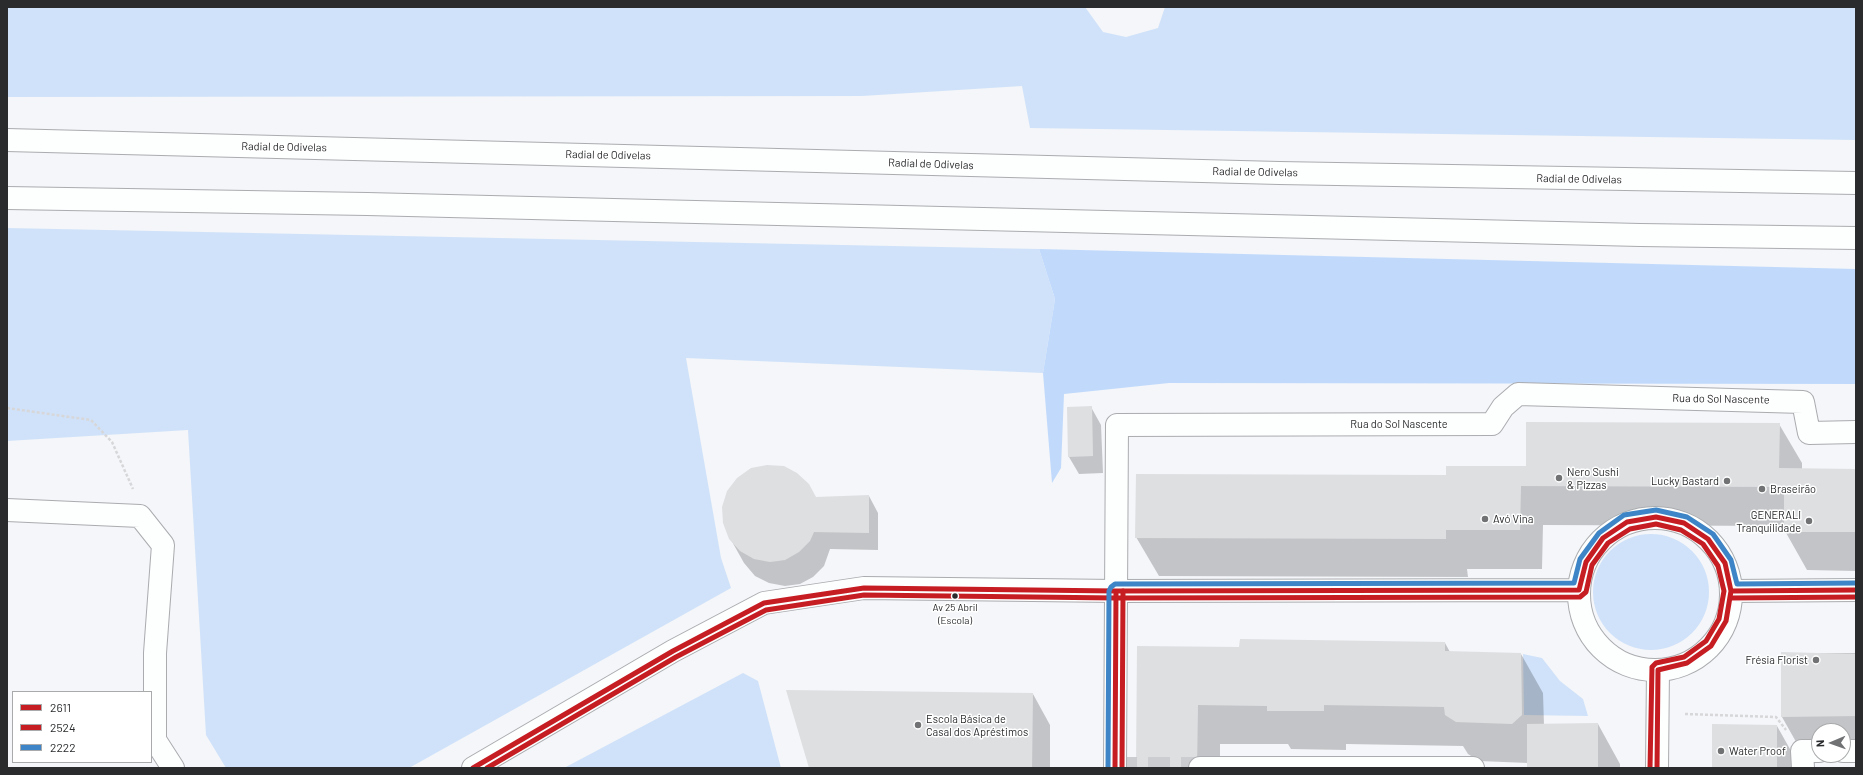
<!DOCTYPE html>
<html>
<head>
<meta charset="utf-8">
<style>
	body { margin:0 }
	#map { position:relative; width:1863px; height:775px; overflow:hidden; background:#f4f6f9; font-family:Barlow,sans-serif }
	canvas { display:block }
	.frame { position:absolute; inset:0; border:8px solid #292b2d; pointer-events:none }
	.legend { position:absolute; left:12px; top:691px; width:140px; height:72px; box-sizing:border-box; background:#fff; border:1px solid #a9aaab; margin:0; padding:5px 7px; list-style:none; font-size:12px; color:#292b2d }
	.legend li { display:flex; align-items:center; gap:8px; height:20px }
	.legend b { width:20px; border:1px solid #a9aaab }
	.north { position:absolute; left:1811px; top:723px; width:40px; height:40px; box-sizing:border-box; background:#fff; border:1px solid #a9aaab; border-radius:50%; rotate:268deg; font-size:11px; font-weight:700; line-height:16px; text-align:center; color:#292b2d }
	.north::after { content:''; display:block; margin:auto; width:14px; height:18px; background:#707274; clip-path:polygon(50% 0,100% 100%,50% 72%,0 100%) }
</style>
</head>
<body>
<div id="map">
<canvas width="1863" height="775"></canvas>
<div class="frame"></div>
<ul class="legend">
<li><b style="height:5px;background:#c61d23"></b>2611</li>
<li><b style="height:5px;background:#c61d23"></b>2524</li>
<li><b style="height:5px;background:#3d85c6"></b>2222</li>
</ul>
<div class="north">N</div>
</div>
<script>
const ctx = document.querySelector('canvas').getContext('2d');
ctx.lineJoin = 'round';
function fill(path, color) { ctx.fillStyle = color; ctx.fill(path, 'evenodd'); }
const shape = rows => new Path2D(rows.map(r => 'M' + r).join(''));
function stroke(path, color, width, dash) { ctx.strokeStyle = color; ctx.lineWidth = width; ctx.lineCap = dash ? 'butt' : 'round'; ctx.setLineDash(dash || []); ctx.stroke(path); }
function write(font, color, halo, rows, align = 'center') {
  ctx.font = font + ' Barlow,sans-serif'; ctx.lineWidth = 3; ctx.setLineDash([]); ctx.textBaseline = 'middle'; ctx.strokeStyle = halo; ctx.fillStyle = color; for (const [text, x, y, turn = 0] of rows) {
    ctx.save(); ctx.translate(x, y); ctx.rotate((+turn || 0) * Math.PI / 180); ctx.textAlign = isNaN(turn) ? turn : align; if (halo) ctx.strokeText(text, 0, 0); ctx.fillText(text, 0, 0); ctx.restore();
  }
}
const green = shape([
	[7,7,1085,7,1103,32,1126,37,1158,28,1165,7,1856,7,1856,140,1030,128,1022,86,862,96,7,97],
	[7,228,1039,249,1055,299,1043,373,686,358,721,558,731,588,409,768,226,768,206,735,188,430,7,441],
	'1593 592a58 58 0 1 1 116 0a58 58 0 1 1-116 0Z',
	[1523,654,1542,658,1560,681,1583,699,1588,716,1524,715],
	[743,673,758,681,781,768,564,768]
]);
const forest = shape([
	[1039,249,1856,269,1856,384,1169,383,1064,394,1061,468,1052,483,1043,373,1055,299]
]);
const shadow = shape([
	[1091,407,1101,425,1103,473,1079,474,1069,457,1068,408],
	[1779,424,1802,463,1802,470,1856,470,1856,571,1807,570,1785,531,1785,526,1543,525,1542,569,1467,569,1468,577,1159,576,1136,537,1447,476,1527,467],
	[869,496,878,513,878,550,830,549,824,566,813,577,800,584,785,586,769,583,755,576,744,563,730,538,816,498],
	[1445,643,1450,652,1521,654,1543,693,1544,725,1598,724,1620,764,1620,768,1528,768,1528,763,1479,761,1468,754,1463,746,1346,744,1346,750,1291,749,1288,744,1220,744,1220,768,1137,768,1240,648],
	[1782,653,1856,653,1856,756,1804,756,1782,717],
	[1819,731,1843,731,1843,755,1819,755],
	[1033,694,1050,725,1050,768,810,768],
	[1777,726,1799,765,1799,768,1713,768]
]);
const building = shape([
	[1092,406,1093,456,1068,457,1067,407],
	[1526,422,1780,423,1779,468,1856,469,1856,532,1784,532,1784,487,1521,486,1520,530,1446,530,1446,539,1135,538,1136,474,1446,475,1446,466,1526,466],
	[767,465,784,466,797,473,809,484,816,497,869,495,869,533,814,532,810,541,799,552,785,560,770,562,754,559,740,551,729,539,723,523,722,507,727,491,737,478,751,468],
	[1240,639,1445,642,1445,651,1521,653,1522,715,1512,724,1456,722,1445,715,1444,707,1324,705,1324,711,1267,711,1267,706,1198,705,1197,768,1136,768,1137,646,1239,647],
	[1781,652,1856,654,1856,716,1781,717],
	[786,690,1033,693,1032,768,809,768],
	[1598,723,1598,768,1527,768,1527,724],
	[1712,724,1777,725,1777,768,1712,768]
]);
const minorTunnel = shape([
	[1115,768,1200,768]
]);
const path = shape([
	[7,408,91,420,112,442,133,489],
	[1685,714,1776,717,1786,730]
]);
const minor = shape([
	[7,510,140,516,163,545,155,653,155,740,173,768],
	[1843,751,1856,751],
	[1115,768,1117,425,1492,424,1503,407,1518,394,1803,402,1809,433,1856,432],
	[1200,768,1473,768],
	[1657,768,1658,670],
	[1803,768,1802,751,1819,751]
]);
const tertiary = shape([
	'1579 594a76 76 0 1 1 152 0a76 76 0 1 1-152 0Z',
	[1731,591,1856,590],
	[473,768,673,651,764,603,864,588,1116,591,1579,590]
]);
const trunk = shape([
	[7,140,1279,173,1856,183],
	[7,198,367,204,1640,235,1856,238]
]);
const bus1 = shape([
	[1731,591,1856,590],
	[473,768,673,651,764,603,864,588,1116,591,1579,590,1586,562,1603,538,1627,522,1656,517,1684,523,1708,539,1725,563,1731,591,1726,621,1711,646,1687,663,1658,670,1657,768],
	[1115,768,1116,591]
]);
const bus2 = shape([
	[1731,598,1856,597],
	[487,768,676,657,766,610,864,595,1116,598,1580,597,1586,592,1592,565,1608,543,1630,529,1656,524,1681,530,1703,544,1718,566,1724,591,1719,619,1706,641,1684,657,1656,663,1652,667,1650,768],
	[1122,768,1123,591]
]);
const bus3 = shape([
	[1108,768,1109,591,1111,587,1115,584,1574,583,1580,559,1599,533,1624,515,1656,510,1687,517,1713,534,1731,560,1737,584,1856,583]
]);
const markers = [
	[1559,478,4,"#707274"],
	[1727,481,4,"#707274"],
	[1762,489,4,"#707274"],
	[1485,519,4,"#707274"],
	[1809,521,4,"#707274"],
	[955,596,3.5,"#292b2d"],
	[1816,660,4,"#707274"],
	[918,725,4,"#707274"],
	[1721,751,4,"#707274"]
];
const busNames = [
	["Av 25 Abril",955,608],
	["(Escola)",955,621]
];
const streetNames = [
	["Radial de Odivelas",284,147,1],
	["Radial de Odivelas",608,155,1],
	["Radial de Odivelas",931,164,2],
	["Radial de Odivelas",1255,172,1],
	["Radial de Odivelas",1579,179,1],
	["Rua do Sol Nascente",1721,399,1],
	["Rua do Sol Nascente",1399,424]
];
const poiNames = [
	["Nero Sushi",1567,472],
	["& Pizzas",1567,485],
	["Lucky Bastard",1719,481,"right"],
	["Braseirão",1770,489],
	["GENERALI",1801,515,"right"],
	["Tranquilidade",1801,528,"right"],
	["Avó Vina",1493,519],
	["Frésia Florist",1808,660,"right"],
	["Escola Básica de",926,719],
	["Casal dos Apréstimos",926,732],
	["Water Proof",1729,751]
];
fill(green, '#d0e2f9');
fill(forest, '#c1dafc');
fill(shadow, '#0003');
fill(building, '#dddfe1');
stroke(minorTunnel, '#cbcdd0', 22, [22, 11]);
stroke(minor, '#aaacaf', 24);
stroke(tertiary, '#aaacaf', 24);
stroke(trunk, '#aaacaf', 24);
stroke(path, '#d7d7d9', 2.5, [3, 2]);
stroke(minor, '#fdfefe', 22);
stroke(tertiary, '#fdfefe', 22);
stroke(trunk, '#fdfefe', 22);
stroke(bus1, '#c61d23', 5);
stroke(bus2, '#c61d23', 5);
stroke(bus3, '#3d85c6', 5);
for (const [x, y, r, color] of markers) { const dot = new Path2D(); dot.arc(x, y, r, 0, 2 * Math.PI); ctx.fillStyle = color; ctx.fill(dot); stroke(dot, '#fff', 1.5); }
write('10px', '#292b2d', '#fff', busNames);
write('11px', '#292b2d', '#fff', streetNames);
write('11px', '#292b2d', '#fff', poiNames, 'left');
</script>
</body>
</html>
